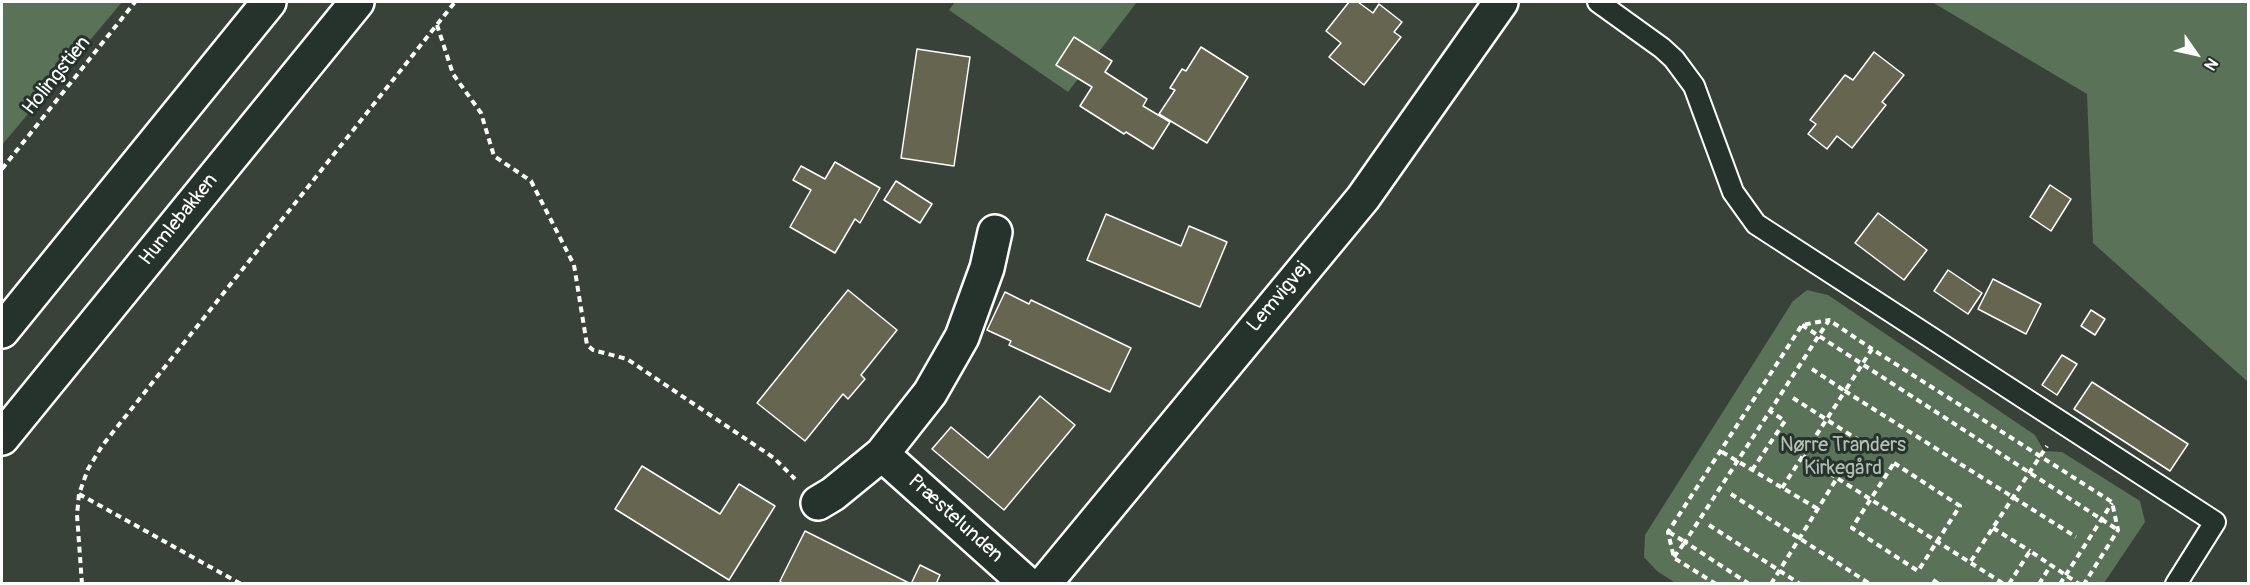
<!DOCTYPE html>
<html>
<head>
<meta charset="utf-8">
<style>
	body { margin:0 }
	#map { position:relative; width:2250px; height:585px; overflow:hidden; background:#394238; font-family:Pangolin,sans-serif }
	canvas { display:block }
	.frame { position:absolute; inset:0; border:3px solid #fff; pointer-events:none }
	.north { position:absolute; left:2166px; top:24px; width:60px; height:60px; -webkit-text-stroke:4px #26332d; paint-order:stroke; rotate:124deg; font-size:16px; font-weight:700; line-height:24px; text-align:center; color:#fff }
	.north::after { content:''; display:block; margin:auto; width:21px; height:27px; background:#fff; clip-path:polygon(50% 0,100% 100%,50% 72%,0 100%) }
</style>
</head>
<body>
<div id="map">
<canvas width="2250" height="585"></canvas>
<div class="frame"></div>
<div class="north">N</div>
</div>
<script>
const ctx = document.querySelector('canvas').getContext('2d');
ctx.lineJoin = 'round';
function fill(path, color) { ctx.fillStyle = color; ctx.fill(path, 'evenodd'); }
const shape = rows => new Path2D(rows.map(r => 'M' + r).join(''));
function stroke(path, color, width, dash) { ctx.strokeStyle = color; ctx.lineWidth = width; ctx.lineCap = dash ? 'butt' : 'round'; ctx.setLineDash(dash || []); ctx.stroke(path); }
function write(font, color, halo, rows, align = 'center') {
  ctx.font = font + ' Pangolin,sans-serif'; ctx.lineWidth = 6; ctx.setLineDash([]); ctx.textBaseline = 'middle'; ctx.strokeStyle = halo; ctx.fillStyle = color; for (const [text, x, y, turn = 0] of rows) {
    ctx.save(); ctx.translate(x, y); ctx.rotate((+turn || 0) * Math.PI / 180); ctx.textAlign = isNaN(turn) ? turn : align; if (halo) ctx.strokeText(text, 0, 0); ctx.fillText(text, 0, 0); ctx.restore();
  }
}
const green = shape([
	[2,2,122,2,2,145],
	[955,2,1137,2,1068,92,949,10],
	[1932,2,2248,2,2248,382,2093,243,2087,94],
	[1807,290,1828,295,2035,435,2044,451,2062,452,2140,501,2145,522,2104,583,1677,584,1657,571,1644,557,1645,535,1793,301]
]);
const building = shape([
	[1349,2,1358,2,1373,13,1379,4,1402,22,1394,32,1401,37,1364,85,1329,57,1341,43,1326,31,1349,2],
	[1074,37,1112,61,1105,72,1147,99,1143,106,1170,122,1153,149,1126,132,1124,134,1080,106,1092,87,1056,65,1074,37],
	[1201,47,1248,77,1207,143,1159,114,1175,90,1170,88,1182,69,1186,71,1201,47],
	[917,49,970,57,954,166,901,158,917,49],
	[1874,52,1904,75,1882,102,1886,105,1852,148,1837,136,1827,149,1808,134,1816,124,1810,120,1845,75,1853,80,1874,52],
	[835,162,880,188,860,223,855,219,835,253,790,227,811,190,793,180,801,166,825,179,835,162],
	[896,181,932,204,920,223,884,200,896,181],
	[2050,185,2071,199,2051,231,2030,217,2050,185],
	[1878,213,1927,250,1904,280,1855,243,1878,213],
	[1106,214,1181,246,1189,226,1227,242,1200,307,1087,260,1106,214],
	[1948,270,1982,293,1968,314,1934,291,1948,270],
	[1993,279,2041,304,2026,334,1978,309,1993,279],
	[848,290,897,330,861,375,865,379,848,399,843,394,805,441,757,403,848,290],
	[1005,292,1029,304,1031,300,1131,348,1110,392,1009,345,1011,341,987,330,1005,292],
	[2091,310,2105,319,2095,335,2081,326,2091,310],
	[2062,355,2077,364,2057,395,2042,385,2062,355],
	[2092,382,2188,444,2170,471,2074,409,2092,382],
	[1040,396,1075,425,1004,510,932,449,951,427,988,458,1040,396],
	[642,466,720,514,739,484,775,506,729,580,615,509,642,466],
	[805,531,911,584,784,584,780,581,805,531],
	[920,565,940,575,936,584,911,584,920,565]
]);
const path = shape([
	[437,25,453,74,481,113,494,156,531,181,574,265,587,345,593,350,627,359,774,458,795,479],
	[2,169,135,2],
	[1802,325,2118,530],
	[1812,369,1845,391,1872,349,2112,502,2118,530,2084,584],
	[1793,398,1877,452],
	[1722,452,1818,509],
	[1803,456,1837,478],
	[1894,463,1960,506,1918,571,1852,528,1894,463],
	[1752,470,1785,421,1770,411],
	[1782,488,1845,391,2076,537],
	[79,494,241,584],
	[1731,494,1870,584],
	[1709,525,1800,584],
	[1993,528,2030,551],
	[1669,532,1685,542,1674,557],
	[1971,561,2047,446],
	[1933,580,1939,584],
	[82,584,77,515,79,494,88,469,102,446,455,2],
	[1716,584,1674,558,1668,532,1802,325,1829,320],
	[1749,584,1685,542,1829,320,1872,349],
	[1771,584,1837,478,2004,584],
	[2009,584,2030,551,2079,584],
	[2039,584,2051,565],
	[2060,584,2112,503]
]);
const service = shape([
	[1598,2,1662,48,1674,59,1694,86,1733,192,1756,224,2215,522,2176,584]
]);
const minor = shape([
	[995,232,987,268,962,337,930,393,882,454,1027,584],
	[818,503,833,494,882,454]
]);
const tertiary = shape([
	[2,331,269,2],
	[2,438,357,2],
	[1044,584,1363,198,1501,2]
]);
const streetNames = [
	["Holingstien",57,76,-51],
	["Humlebakken",179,220,-51],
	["Lemvigvej",1279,297,-50],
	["Præstelunden",955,519,42]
];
const parkNames = [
	["Nørre Tranders",1843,446],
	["Kirkegård",1843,469]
];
fill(green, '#5a7257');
fill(building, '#656550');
stroke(building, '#fff', 1.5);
stroke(service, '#fff', 24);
stroke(minor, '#fff', 38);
stroke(tertiary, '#fff', 38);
stroke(path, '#fff', 4, [6, 4.5]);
stroke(service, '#26332d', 20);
stroke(minor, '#26332d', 33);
stroke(tertiary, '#26332d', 33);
write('20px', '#fff', '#26332d', streetNames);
write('20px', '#b5c0b3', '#26332d', parkNames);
</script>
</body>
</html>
